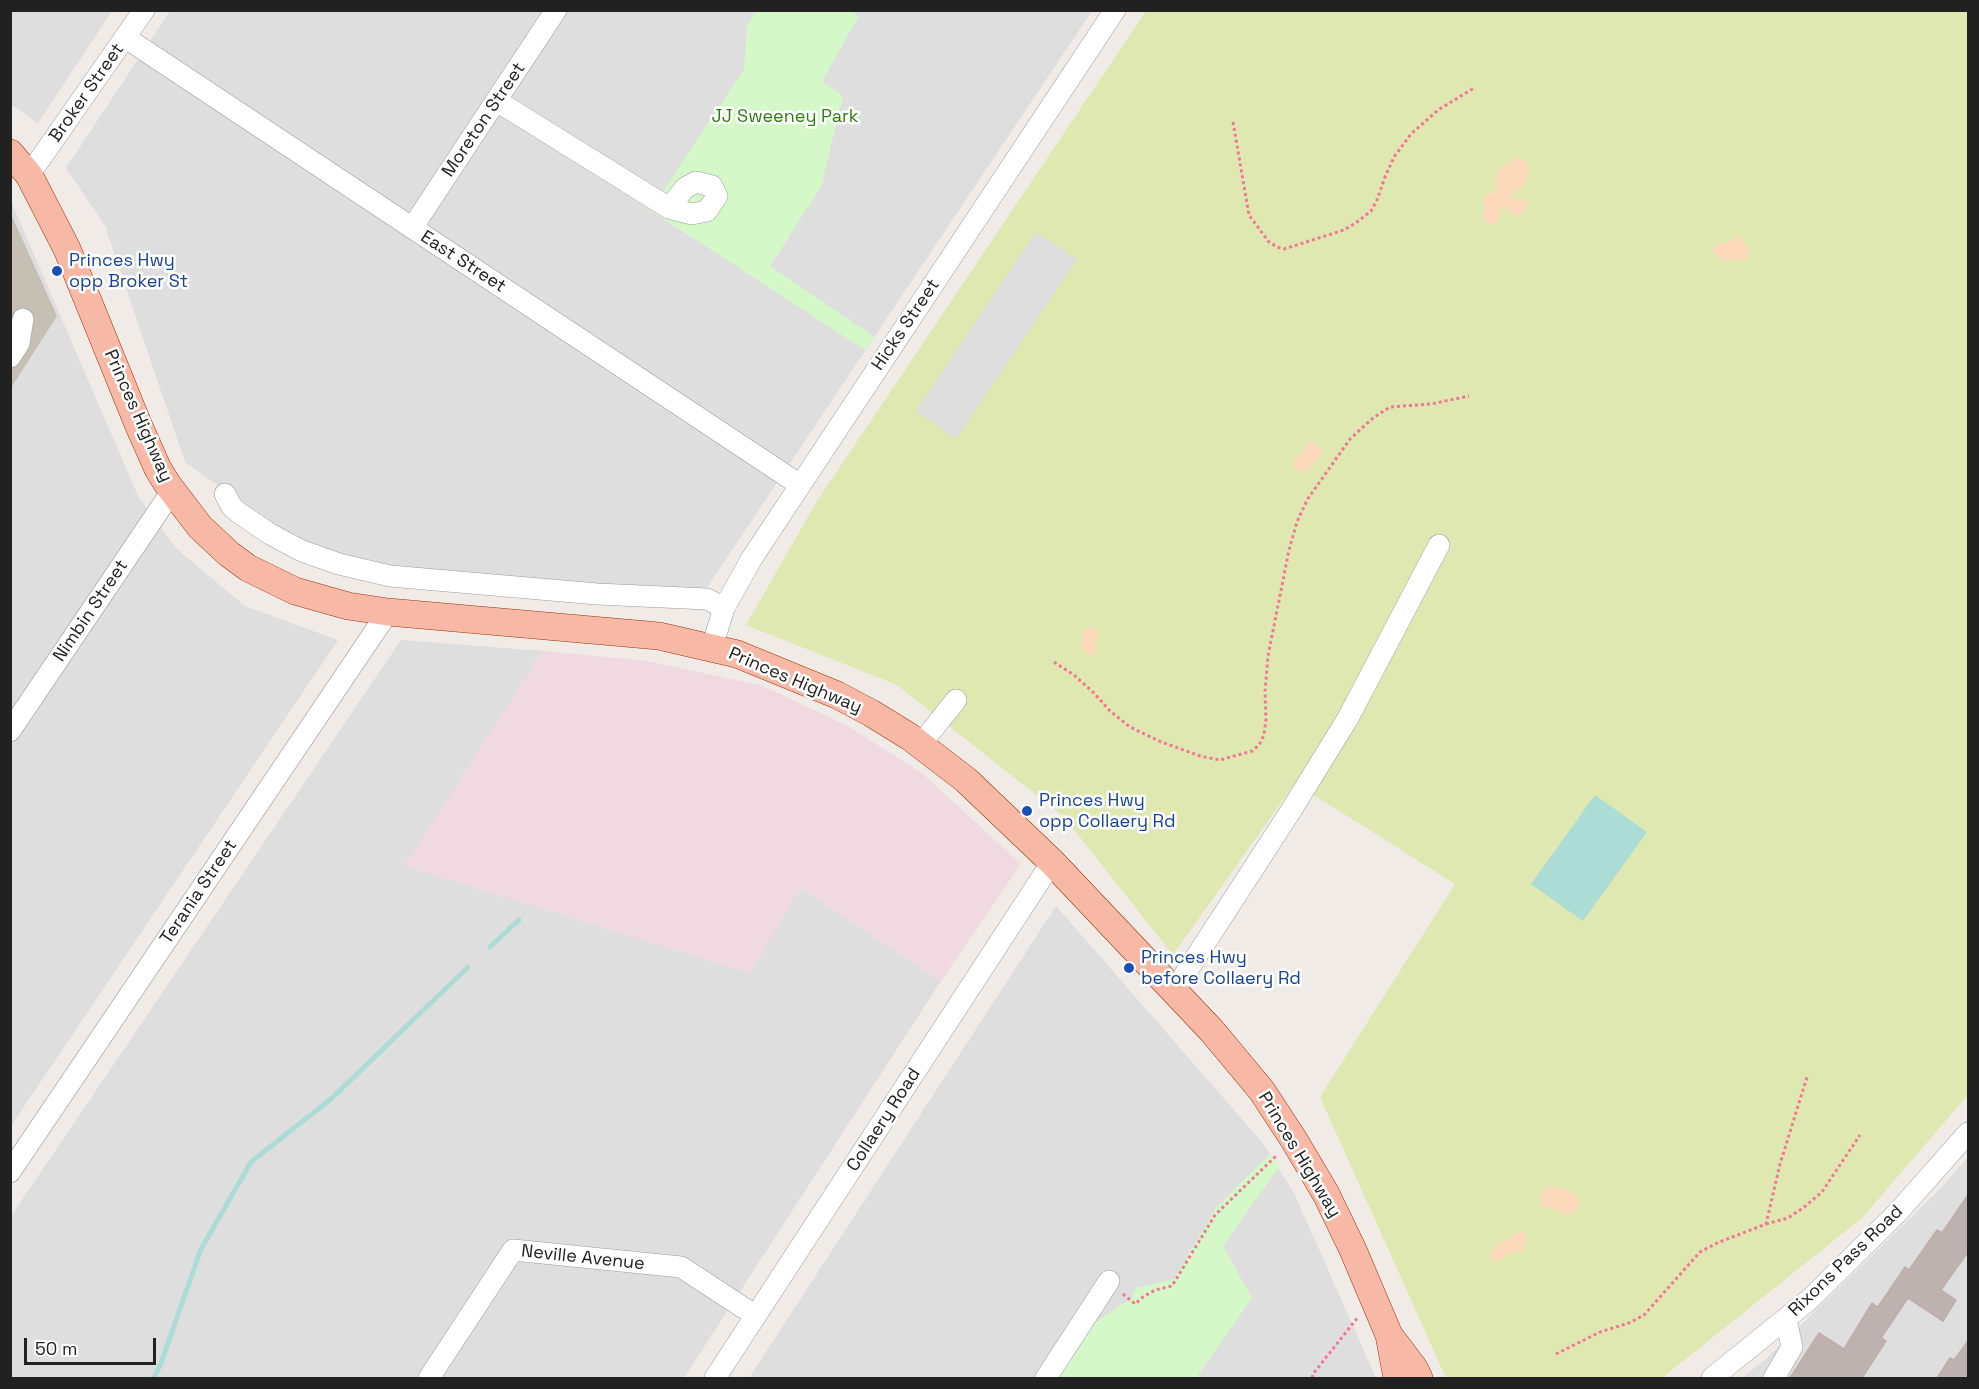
<!DOCTYPE html>
<html>
<head>
<meta charset="utf-8">
<style>
	body { margin:0 }
	#map { position:relative; width:1979px; height:1389px; overflow:hidden; background:#f1ebe8; font-family:"Space Grotesk",sans-serif }
	canvas { display:block }
	.frame { position:absolute; inset:0; border:12px solid #212121; pointer-events:none }
	.scale { position:absolute; left:24px; top:1338px; width:132px; height:27px; box-sizing:border-box; border:3px solid #212121; border-top:0; padding-left:8px; font-size:18px; line-height:21px; white-space:nowrap; color:#212121; -webkit-text-stroke:4px #fff; paint-order:stroke }
</style>
</head>
<body>
<div id="map">
<canvas width="1979" height="1389"></canvas>
<div class="frame"></div>
<div class="scale">50 m</div>
</div>
<script>
const ctx = document.querySelector('canvas').getContext('2d');
ctx.lineJoin = 'round';
function fill(path, color) { ctx.fillStyle = color; ctx.fill(path, 'evenodd'); }
const shape = rows => new Path2D(rows.map(r => 'M' + r).join(''));
function stroke(path, color, width, dash) { ctx.strokeStyle = color; ctx.lineWidth = width; ctx.lineCap = dash ? 'butt' : 'round'; ctx.setLineDash(dash || []); ctx.stroke(path); }
function write(font, color, halo, rows, align = 'center') {
  ctx.font = font + ' "Space Grotesk",sans-serif'; ctx.lineWidth = 5; ctx.setLineDash([]); ctx.textBaseline = 'middle'; ctx.strokeStyle = halo; ctx.fillStyle = color; for (const [text, x, y, turn = 0] of rows) {
    ctx.save(); ctx.translate(x, y); ctx.rotate((+turn || 0) * Math.PI / 180); ctx.textAlign = isNaN(turn) ? turn : align; if (halo) ctx.strokeText(text, 0, 0); ctx.fillText(text, 0, 0); ctx.restore();
  }
}
const residential = shape([
	[11,10,112,11,38,123,11,104],
	[170,11,1092,11,706,589,542,584,384,570,290,536,185,462,105,226,66,168],
	[11,201,138,496,177,549,245,606,338,640,11,1126],
	[401,640,543,651,406,866,801,888,941,981,684,1378,11,1378,11,1216],
	[1056,906,1262,1142,1294,1193,1376,1378,749,1378],
	[1968,1157,1968,1378,1742,1378,1766,1359,1940,1189]
]);
const commercial = shape([
	[543,651,647,661,763,686,848,726,923,774,1021,864,941,981,801,888,749,973,405,866]
]);
const construction = shape([
	[10,212,57,316,11,388,10,388]
]);
const grass = shape([
	[1146,11,1968,11,1968,1095,1862,1218,1662,1378,1446,1378,1320,1097,1455,884,1295,783,1173,955,1064,817,897,685,746,625,817,501]
]);
const sand = shape([
	[1517,158,1522,159,1527,163,1529,169,1526,181,1521,188,1513,193,1512,196,1515,199,1525,198,1528,206,1526,211,1517,216,1502,207,1497,222,1492,225,1489,224,1484,220,1484,199,1487,194,1494,192,1497,188,1497,176,1499,169],
	[1738,236,1742,239,1750,253,1748,258,1745,260,1735,259,1724,261,1717,256,1713,251,1716,244,1728,242],
	[1312,442,1321,449,1322,453,1306,473,1302,473,1294,468,1294,459,1301,456,1307,443],
	[1092,626,1097,629,1097,637,1096,651,1091,656,1083,650,1081,643,1084,630],
	[1553,1186,1571,1191,1578,1196,1579,1205,1575,1211,1565,1214,1542,1205,1540,1202,1541,1192,1545,1188],
	[1521,1231,1526,1235,1527,1240,1523,1251,1510,1252,1498,1262,1490,1256,1494,1247]
]);
const park = shape([
	[757,11,851,11,859,16,822,81,843,96,821,187,770,266,874,337,865,350,504,115,660,196,744,69,747,26],
	[1271,1153,1279,1167,1223,1246,1252,1298,1196,1378,1058,1378,1093,1324,1132,1298,1136,1288,1174,1279,1216,1208]
]);
const parking = shape([
	[1036,232,1077,259,956,439,916,411]
]);
const water = shape([
	[1595,795,1647,832,1583,921,1531,884]
]);
const stream = shape([
	[490,947,519,920],
	[154,1378,161,1363,201,1249,251,1162,332,1098,468,967]
]);
const building = shape([
	[1968,1195,1968,1252,1941,1290,1956,1300,1943,1321,1908,1298,1881,1338,1886,1341,1862,1378,1790,1378,1819,1333,1844,1349,1872,1303,1878,1307,1905,1267,1909,1270,1937,1230,1942,1233,1968,1195],
	[1968,1341,1968,1378,1937,1378,1950,1358,1954,1360,1968,1341]
]);
const path = shape([
	[1233,122,1249,215,1269,242,1277,247,1284,249,1344,230,1357,222,1371,211,1377,200,1385,177,1394,157,1411,134,1438,110,1474,88],
	[1054,662,1074,675,1094,693,1110,711,1130,727,1159,741,1200,756,1220,760,1252,751,1259,745,1264,735,1266,719,1265,692,1268,656,1289,550,1297,522,1307,500,1350,439,1373,418,1390,407,1431,404,1469,396],
	[1766,1224,1788,1218,1803,1208,1822,1192,1860,1135],
	[1123,1294,1135,1304,1143,1297,1155,1290,1172,1286,1215,1215,1277,1155],
	[1556,1354,1600,1332,1629,1323,1644,1315,1700,1252,1717,1243,1766,1224,1780,1164,1807,1077],
	[1312,1378,1313,1374,1358,1317]
]);
const minor = shape([
	[126,38,800,485],
	[497,101,669,208,692,214,707,211,717,196,712,186,696,182,685,188,669,208],
	[29,175,144,10],
	[412,228,556,10],
	[10,357,19,343,23,319],
	[225,494,232,507,239,513,270,534,302,551,339,564,390,576,597,594,707,599,724,608],
	[712,647,724,608,752,558,1115,10],
	[10,731,172,491],
	[921,744,956,700],
	[1174,991,1292,809,1348,718,1439,545],
	[10,1172,388,612],
	[429,1378,513,1250,681,1267,756,1316],
	[715,1378,1052,862],
	[1046,1378,1109,1281],
	[1712,1378,1810,1299,1898,1212,1968,1133],
	[1774,1378,1792,1347,1786,1319]
]);
const major = shape([
	[10,153,29,175,67,249,138,424,158,469,168,485,200,527,229,554,248,568,295,591,348,606,388,612,659,636,737,654,837,695,871,713,910,737,966,780,1052,862,1212,1031,1262,1091,1294,1140,1326,1194,1353,1250,1389,1335,1397,1378],
	[1392,1339,1414,1368,1419,1378]
]);
const markers = [
	[57,271,6,"#1a4fb4"],
	[1027,811,6,"#1a4fb4"],
	[1129,968,6,"#1a4fb4"]
];
const streetNames = [
	["Broker Street",87,93,-55],
	["Moreton Street",484,120,-56],
	["East Street",463,262,33],
	["Hicks Street",906,325,-56],
	["Princes Highway",138,416,66],
	["Nimbin Street",91,611,-56],
	["Princes Highway",795,681,23],
	["Terania Street",199,892,-56],
	["Collaery Road",884,1120,-57],
	["Princes Highway",1299,1155,59],
	["Neville Avenue",583,1258,6],
	["Rixons Pass Road",1846,1261,-44]
];
const parkNames = [
	["JJ Sweeney Park",785,117]
];
const transitNames = [
	["Princes Hwy",69,261],
	["opp Broker St",69,282],
	["Princes Hwy",1039,801],
	["opp Collaery Rd",1039,822],
	["Princes Hwy",1141,958],
	["before Collaery Rd",1141,979]
];
fill(residential, '#dfdede');
fill(commercial, '#f0d9e0');
fill(construction, '#c5bfb4');
fill(grass, '#dfe8b1');
fill(sand, '#fcd8bb');
fill(park, '#d5f8c8');
fill(parking, '#ddd');
fill(water, '#abdcd6');
stroke(stream, '#abdcd6', 5);
fill(building, '#beb2b1');
stroke(building, '#c2adab', 1.5);
stroke(minor, '#9b9b9b', 22);
stroke(major, '#973507', 28);
stroke(path, '#f47695', 3, [3, 3]);
stroke(minor, '#fff', 21);
stroke(major, '#f8b8a6', 27);
for (const [x, y, r, color] of markers) { const dot = new Path2D(); dot.arc(x, y, r, 0, 2 * Math.PI); ctx.fillStyle = color; ctx.fill(dot); stroke(dot, '#fff', 2); }
write('18px', '#212121', '#fff', streetNames);
write('18px', '#2d7d11', '#fff', parkNames);
write('18px', '#164399', '#fff', transitNames, 'left');
</script>
</body>
</html>
